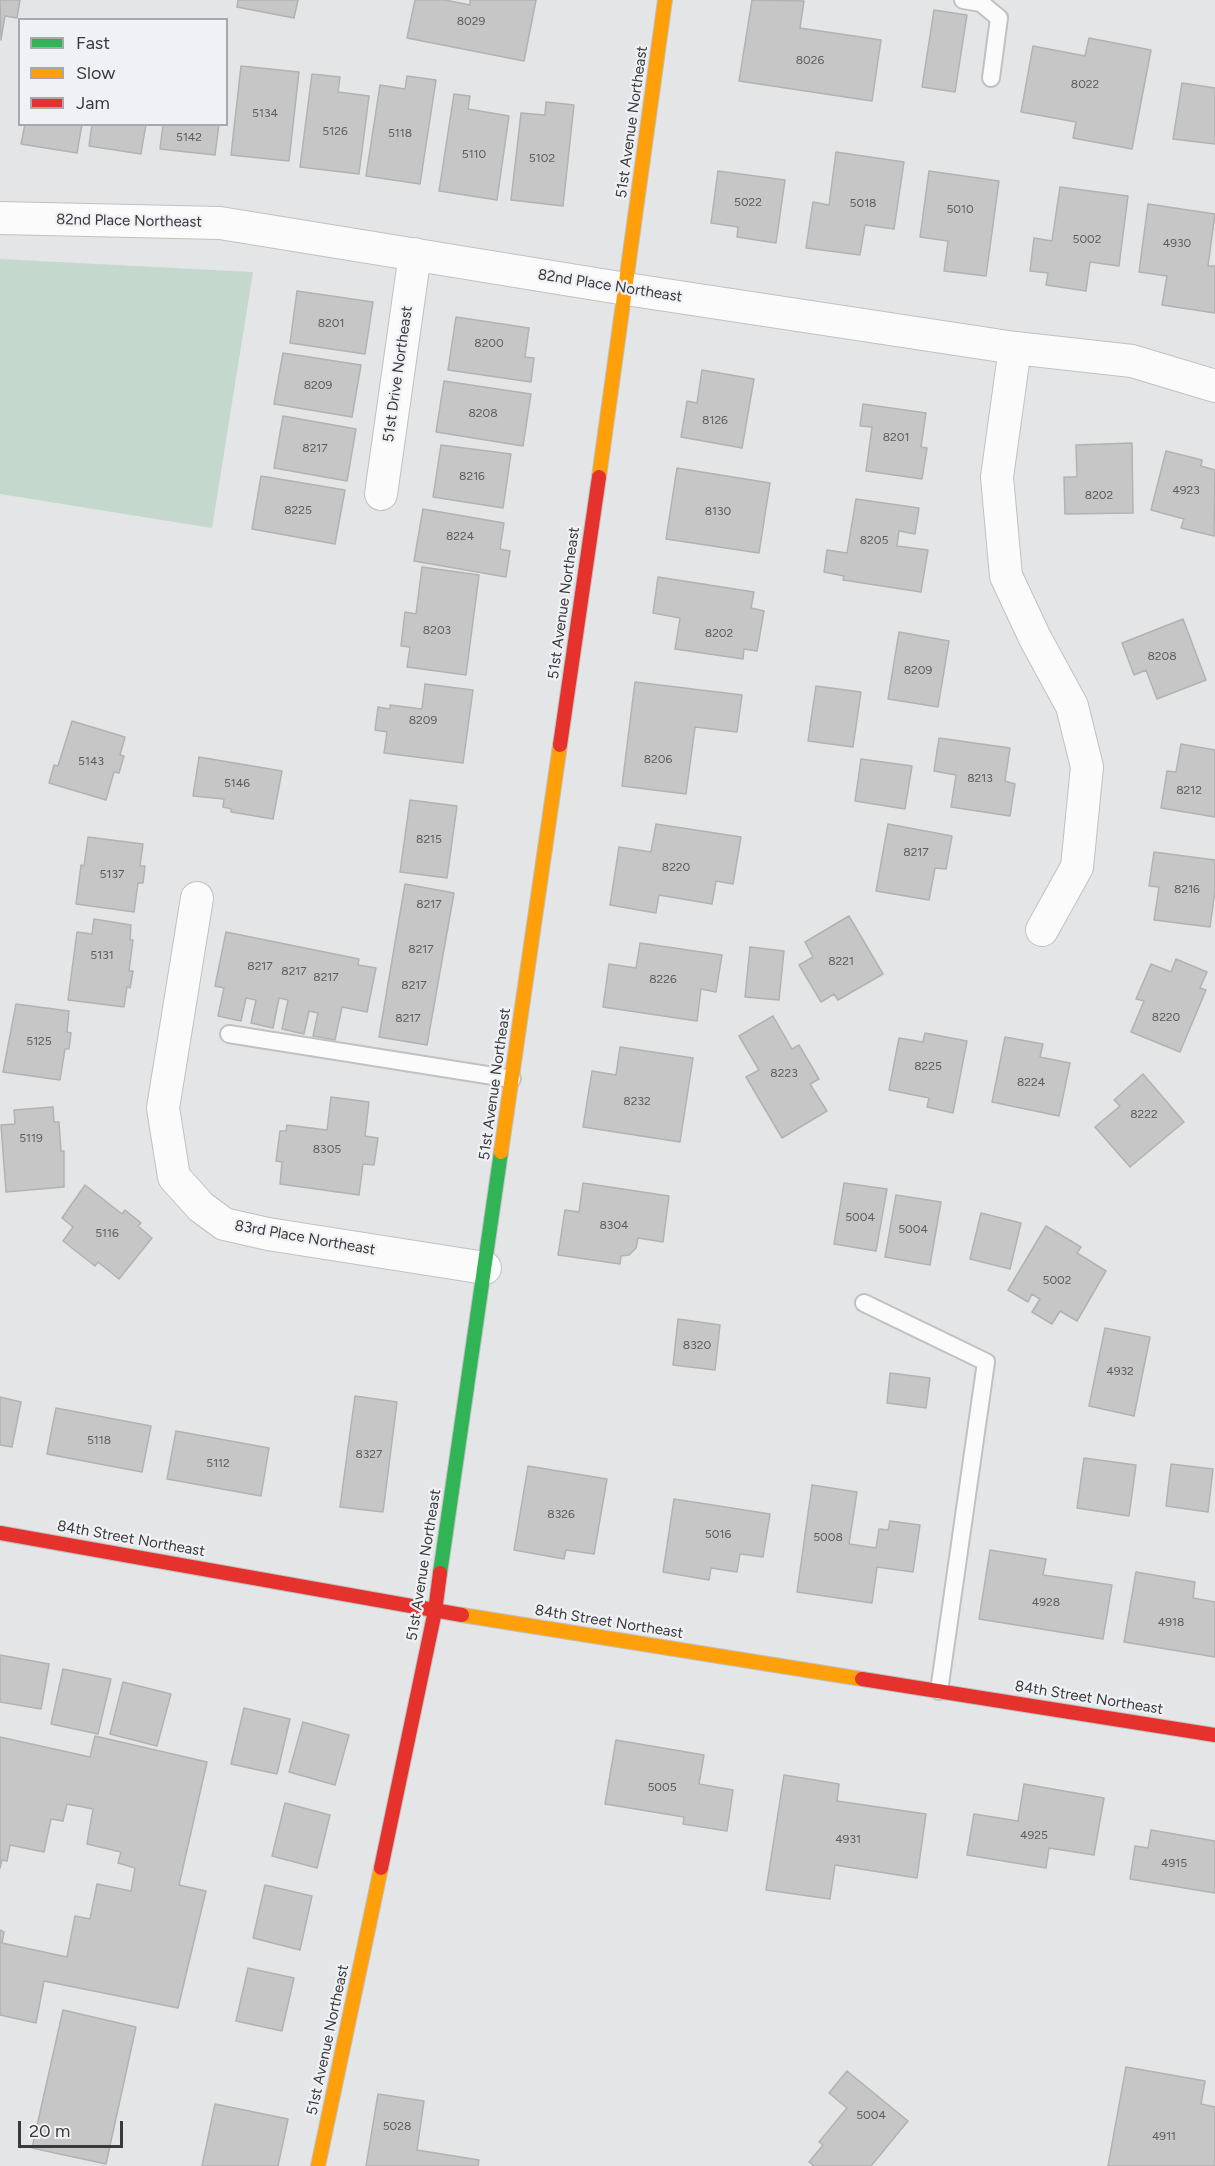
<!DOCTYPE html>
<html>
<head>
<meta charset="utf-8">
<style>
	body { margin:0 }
	#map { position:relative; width:1215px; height:2166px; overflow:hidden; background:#e4e5e7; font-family:Figtree,sans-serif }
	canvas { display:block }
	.legend { position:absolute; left:18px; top:18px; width:210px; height:108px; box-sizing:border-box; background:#f0f1f5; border:2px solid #a7a8ab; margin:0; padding:8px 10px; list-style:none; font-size:18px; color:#393a3b }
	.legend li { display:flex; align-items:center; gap:12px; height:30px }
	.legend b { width:30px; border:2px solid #a7a8ab }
	.scale { position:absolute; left:18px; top:2121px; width:105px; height:27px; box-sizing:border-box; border:3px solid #393a3b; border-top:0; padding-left:8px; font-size:18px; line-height:21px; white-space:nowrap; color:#393a3b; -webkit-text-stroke:4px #f0f1f5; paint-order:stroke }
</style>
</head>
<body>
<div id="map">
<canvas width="1215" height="2166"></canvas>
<ul class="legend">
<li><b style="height:8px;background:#30b455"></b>Fast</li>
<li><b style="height:8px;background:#ff9f0a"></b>Slow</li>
<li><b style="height:8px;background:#e5322d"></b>Jam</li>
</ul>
<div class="scale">20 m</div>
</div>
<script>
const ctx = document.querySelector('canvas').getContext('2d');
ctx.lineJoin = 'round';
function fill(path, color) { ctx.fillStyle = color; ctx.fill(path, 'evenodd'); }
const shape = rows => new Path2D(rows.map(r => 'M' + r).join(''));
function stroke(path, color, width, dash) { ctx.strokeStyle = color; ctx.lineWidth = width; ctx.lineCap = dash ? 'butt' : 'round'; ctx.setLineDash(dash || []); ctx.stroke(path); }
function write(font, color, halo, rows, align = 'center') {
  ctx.font = font + ' Figtree,sans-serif'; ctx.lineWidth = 4.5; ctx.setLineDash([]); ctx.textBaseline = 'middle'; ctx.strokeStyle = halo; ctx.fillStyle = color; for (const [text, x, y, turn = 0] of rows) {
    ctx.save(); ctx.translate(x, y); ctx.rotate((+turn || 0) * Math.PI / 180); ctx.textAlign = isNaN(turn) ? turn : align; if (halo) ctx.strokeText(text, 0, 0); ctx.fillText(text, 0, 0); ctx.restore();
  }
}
const green = shape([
	[0,259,253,272,212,528,0,494]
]);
const building = shape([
	[0,0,20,0,17,18,5,16,1,40,0,0],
	[238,0,298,0,294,18,237,7,238,0],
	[415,0,445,0,470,5,470,0,536,0,524,61,407,38,415,0],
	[752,0,804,1,800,28,881,40,872,101,739,81,752,0],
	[934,10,967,15,955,92,922,87,934,10],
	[1089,38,1151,50,1132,149,1073,138,1076,122,1021,112,1033,46,1085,56,1089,38],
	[241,66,299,72,289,161,231,155,241,66],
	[312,74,340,77,338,92,369,96,359,174,300,167,312,74],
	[407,76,436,80,420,184,366,176,380,85,405,89,407,76],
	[1182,83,1215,88,1215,144,1173,139,1182,83],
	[454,94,470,96,468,109,509,116,497,200,439,191,454,94],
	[546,102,574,105,563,206,511,200,521,113,545,115,546,102],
	[25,124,82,124,77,153,21,144,25,124],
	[92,124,146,124,141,154,89,146,92,124],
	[163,124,219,124,215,155,160,149,163,124],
	[836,152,904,162,894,229,865,225,860,255,806,248,813,202,829,205,836,152],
	[718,171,785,180,776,243,737,237,738,227,711,223,718,171],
	[929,171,999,181,986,276,944,271,948,241,920,237,929,171],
	[1060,187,1128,196,1119,266,1090,262,1086,291,1046,285,1048,273,1030,271,1034,238,1052,241,1060,187],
	[1148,204,1215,214,1208,266,1215,266,1215,313,1162,305,1167,276,1139,272,1148,204],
	[297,291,373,302,365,354,290,343,297,291],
	[456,317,529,328,525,357,534,358,531,382,448,370,456,317],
	[283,353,361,365,352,417,274,404,283,353],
	[702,370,754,379,742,448,681,437,687,401,697,403,702,370],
	[444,381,531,394,523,446,436,432,444,381],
	[863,404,926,413,921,447,927,448,922,479,866,471,872,427,860,426,863,404],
	[283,416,356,429,347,481,274,468,283,416],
	[1132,443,1133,513,1065,514,1064,477,1077,477,1076,445,1132,443],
	[441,445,511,454,503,508,433,497,441,445],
	[1166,451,1202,460,1201,466,1215,470,1214,536,1181,528,1184,519,1151,510,1166,451],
	[677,468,770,483,759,553,666,539,677,468],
	[261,476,345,490,335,544,252,529,261,476],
	[856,499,919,508,915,534,899,531,897,546,928,550,921,592,843,580,844,576,824,572,827,550,847,553,856,499],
	[423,509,504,523,500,549,510,551,506,577,414,561,423,509],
	[422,567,479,575,466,675,407,667,410,647,401,646,405,612,416,614,422,567],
	[658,577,754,592,751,608,764,611,757,651,744,649,743,659,675,649,680,618,653,613,658,577],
	[1183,619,1206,680,1157,699,1146,670,1134,675,1122,643,1183,619],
	[899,632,949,641,938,707,888,699,899,632],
	[635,682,742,695,737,732,695,727,686,794,622,786,635,682],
	[425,684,473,690,463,763,384,753,387,732,375,730,378,707,390,709,390,705,422,709,425,684],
	[816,686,861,692,853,747,808,741,816,686],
	[72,721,125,737,120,755,124,756,119,773,114,772,106,800,49,783,54,765,58,766,72,721],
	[939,738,1010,748,1005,781,1015,784,1010,816,951,807,956,775,934,771,939,738],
	[1181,744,1215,750,1215,817,1161,808,1167,771,1176,772,1181,744],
	[199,757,282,771,273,819,231,812,231,809,223,807,224,799,193,796,199,757],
	[861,759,912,766,905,809,855,801,861,759],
	[410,800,457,806,447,878,400,872,410,800],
	[656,824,741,837,733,884,716,881,712,904,659,895,656,913,610,905,619,847,651,852,656,824],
	[888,824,952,836,946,869,935,868,929,900,876,891,888,824],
	[88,837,143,844,140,866,145,866,143,883,138,883,134,912,76,904,81,865,84,866,88,837],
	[1154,852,1215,860,1215,891,1210,927,1154,920,1159,887,1149,886,1154,852],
	[405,884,454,893,427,1045,379,1037,405,884],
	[849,916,883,974,838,1000,834,994,821,1002,799,965,813,957,805,942,849,916],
	[94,919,131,925,130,940,133,940,129,971,133,971,130,988,127,987,124,1007,68,1000,77,932,92,934,94,919],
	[226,932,359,959,358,965,376,968,367,1012,342,1007,335,1040,313,1036,318,1013,309,1011,304,1034,282,1029,288,1000,279,998,273,1028,251,1023,256,1000,246,998,241,1021,218,1016,224,988,215,986,226,932],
	[640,943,722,955,716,992,701,989,697,1021,603,1007,609,964,636,968,640,943],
	[750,947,784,951,779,1000,745,997,750,947],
	[1176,959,1207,972,1200,988,1206,990,1180,1052,1131,1032,1144,1001,1136,999,1151,964,1171,972,1176,959],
	[16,1004,69,1011,67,1032,71,1033,69,1049,65,1049,60,1080,3,1072,16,1004],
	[773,1016,792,1049,799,1045,819,1079,810,1084,827,1111,782,1138,746,1077,759,1070,739,1036,773,1016],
	[925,1033,967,1041,953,1113,927,1107,929,1098,889,1090,899,1038,923,1042,925,1033],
	[1005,1037,1043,1044,1040,1057,1070,1063,1059,1116,992,1102,1005,1037],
	[620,1047,693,1058,680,1142,583,1127,592,1071,616,1075,620,1047],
	[1143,1074,1184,1122,1130,1167,1095,1127,1120,1106,1114,1100,1143,1074],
	[331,1097,369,1102,365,1136,378,1138,374,1165,363,1164,359,1195,280,1184,282,1162,276,1161,280,1131,286,1131,287,1125,327,1130,331,1097],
	[53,1107,54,1122,59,1122,61,1151,64,1151,64,1187,6,1192,1,1125,15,1124,14,1110,53,1107],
	[583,1183,669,1196,663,1242,638,1238,636,1248,629,1255,621,1256,620,1264,558,1255,565,1210,579,1212,583,1183],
	[844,1183,887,1189,876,1251,834,1244,844,1183],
	[85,1185,122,1214,125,1210,141,1223,138,1226,152,1238,119,1279,98,1262,95,1266,63,1241,73,1227,62,1218,85,1185],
	[896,1195,941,1202,930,1265,885,1257,896,1195],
	[981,1213,1021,1223,1010,1269,970,1259,981,1213],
	[1046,1226,1081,1247,1077,1253,1106,1271,1077,1321,1060,1311,1052,1324,1032,1312,1040,1299,1032,1294,1028,1302,1008,1290,1046,1226],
	[678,1319,720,1325,715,1370,673,1365,678,1319],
	[1105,1328,1150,1337,1134,1416,1089,1406,1105,1328],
	[890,1373,930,1378,926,1408,887,1403,890,1373],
	[355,1396,397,1402,383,1512,340,1507,355,1396],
	[0,1397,21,1402,12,1447,0,1445,0,1397],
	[56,1408,151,1426,142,1472,47,1454,56,1408],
	[176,1431,269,1448,261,1496,167,1479,176,1431],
	[1084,1458,1136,1465,1129,1516,1077,1508,1084,1458],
	[1171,1464,1213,1469,1208,1512,1166,1506,1171,1464],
	[528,1466,607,1479,594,1554,566,1550,564,1559,514,1550,528,1466],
	[812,1485,857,1492,849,1544,876,1548,879,1529,888,1530,890,1521,920,1525,913,1572,877,1567,872,1603,797,1592,812,1485],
	[674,1499,770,1514,763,1557,740,1554,737,1572,711,1568,709,1580,663,1572,674,1499],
	[990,1550,1046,1559,1043,1575,1112,1585,1103,1639,979,1619,990,1550],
	[1136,1572,1195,1582,1193,1598,1215,1602,1215,1657,1124,1642,1136,1572],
	[0,1655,49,1664,41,1709,0,1702,0,1655],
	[63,1669,111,1679,98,1734,51,1724,63,1669],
	[123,1682,171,1694,157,1746,110,1734,123,1682],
	[244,1708,290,1719,277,1774,231,1764,244,1708],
	[303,1722,349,1735,335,1785,289,1772,303,1722],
	[95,1736,207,1762,179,1885,206,1891,178,2008,44,1981,36,2023,0,2015,0,1930,4,1932,2,1943,67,1957,75,1916,90,1919,97,1884,131,1891,135,1868,118,1863,121,1852,87,1844,93,1809,67,1804,63,1821,51,1819,44,1852,10,1845,7,1861,2,1860,0,1868,0,1737,90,1757,95,1736],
	[616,1740,704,1755,699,1784,733,1790,727,1831,683,1824,684,1817,605,1804,616,1740],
	[784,1775,839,1784,837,1801,926,1814,917,1878,835,1865,830,1899,766,1890,784,1775],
	[1024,1784,1104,1798,1094,1855,1049,1848,1046,1868,967,1855,974,1814,1018,1821,1024,1784],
	[285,1803,330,1815,317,1868,272,1856,285,1803],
	[1151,1830,1215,1841,1215,1893,1130,1879,1135,1846,1148,1848,1151,1830],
	[265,1885,312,1896,300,1950,253,1938,265,1885],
	[248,1968,294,1978,282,2031,236,2021,248,1968],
	[63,2010,136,2027,106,2164,32,2148,63,2010],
	[1126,2067,1205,2081,1201,2104,1215,2107,1215,2166,1108,2166,1126,2067],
	[847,2071,908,2121,871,2166,814,2166,809,2162,823,2145,819,2142,847,2108,829,2093,847,2071],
	[378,2094,424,2101,417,2150,479,2160,478,2166,366,2166,378,2094],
	[215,2104,288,2119,278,2166,202,2166,215,2104]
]);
const lane = shape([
	[963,0,981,3,999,18,991,78],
	[229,1034,512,1079],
	[864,1303,986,1362,939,1691]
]);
const street = shape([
	[0,218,220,223,626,289,1015,348,1132,361,1215,386],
	[1015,348,997,477,1006,576,1035,638,1072,706,1087,767,1077,867,1042,930],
	[381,494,415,254],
	[197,898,163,1108,174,1177,201,1207,224,1224,268,1234,485,1268]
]);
const fast = shape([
	[440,1573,501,1152]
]);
const slow = shape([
	[599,477,665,0],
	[501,1152,560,745],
	[462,1615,862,1679],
	[318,2166,381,1868]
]);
const jam = shape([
	[560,745,599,477],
	[0,1533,462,1615],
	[862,1679,1215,1735],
	[381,1868,435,1611,440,1573]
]);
const numberNames = [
	["8029",471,21],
	["8026",810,60],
	["8022",1085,84],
	["5134",265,113],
	["5126",335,131],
	["5118",400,133],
	["5142",189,137],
	["5110",474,154],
	["5102",542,158],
	["5022",748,202],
	["5018",863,203],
	["5010",960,209],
	["5002",1087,239],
	["4930",1177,243],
	["8201",331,323],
	["8200",489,343],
	["8209",318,385],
	["8208",483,413],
	["8126",715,420],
	["8201",896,437],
	["8217",315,448],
	["8216",472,476],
	["4923",1186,490],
	["8202",1099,495],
	["8225",298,510],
	["8130",718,511],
	["8224",460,536],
	["8205",874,540],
	["8203",437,630],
	["8202",719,633],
	["8208",1162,656],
	["8209",918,670],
	["8209",423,720],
	["8206",658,759],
	["5143",91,761],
	["8213",980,778],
	["5146",237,783],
	["8212",1189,790],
	["8215",429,839],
	["8217",916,852],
	["8220",676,867],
	["5137",112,874],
	["8216",1187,889],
	["8217",429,904],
	["8217",421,949],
	["5131",102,955],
	["8221",841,961],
	["8217",260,966],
	["8217",294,971],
	["8217",326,977],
	["8226",663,979],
	["8217",414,985],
	["8220",1166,1017],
	["8217",408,1018],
	["5125",39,1041],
	["8225",928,1066],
	["8223",784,1073],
	["8224",1031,1082],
	["8232",637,1101],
	["8222",1144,1114],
	["5119",31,1138],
	["8305",327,1149],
	["5004",860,1217],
	["8304",614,1225],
	["5004",913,1229],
	["5116",107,1233],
	["5002",1057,1280],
	["8320",697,1345],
	["4932",1120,1371],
	["5118",99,1440],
	["8327",369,1454],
	["5112",218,1463],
	["8326",561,1514],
	["5016",718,1534],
	["5008",828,1537],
	["4928",1046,1602],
	["4918",1171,1622],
	["5005",662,1787],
	["4925",1034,1835],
	["4931",848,1839],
	["4915",1174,1863],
	["5004",871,2115],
	["5028",397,2126],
	["4911",1164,2136]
];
const streetNames = [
	["51st Avenue Northeast",632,122,-82],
	["82nd Place Northeast",129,221,1],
	["82nd Place Northeast",610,286,9],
	["51st Drive Northeast",398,374,-82],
	["51st Avenue Northeast",564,603,-82],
	["51st Avenue Northeast",495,1084,-82],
	["83rd Place Northeast",305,1238,10],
	["84th Street Northeast",131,1539,10],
	["51st Avenue Northeast",424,1565,-81],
	["84th Street Northeast",609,1622,9],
	["84th Street Northeast",1089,1698,9],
	["51st Avenue Northeast",328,2040,-78]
];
fill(green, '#c5d8ce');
fill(building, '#c6c6c6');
stroke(building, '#b1b2b2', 1.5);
stroke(lane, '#c0c1c2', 20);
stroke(street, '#c0c1c2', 34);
stroke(fast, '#c0c1c2', 16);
stroke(slow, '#c0c1c2', 16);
stroke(jam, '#c0c1c2', 16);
stroke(lane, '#fbfbfb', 16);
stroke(street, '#fbfbfb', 32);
stroke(fast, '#30b455', 14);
stroke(slow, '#ff9f0a', 14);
stroke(jam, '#e5322d', 14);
write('12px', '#5c5d5e', null, numberNames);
write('15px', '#393a3b', '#f0f1f5', streetNames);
</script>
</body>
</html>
